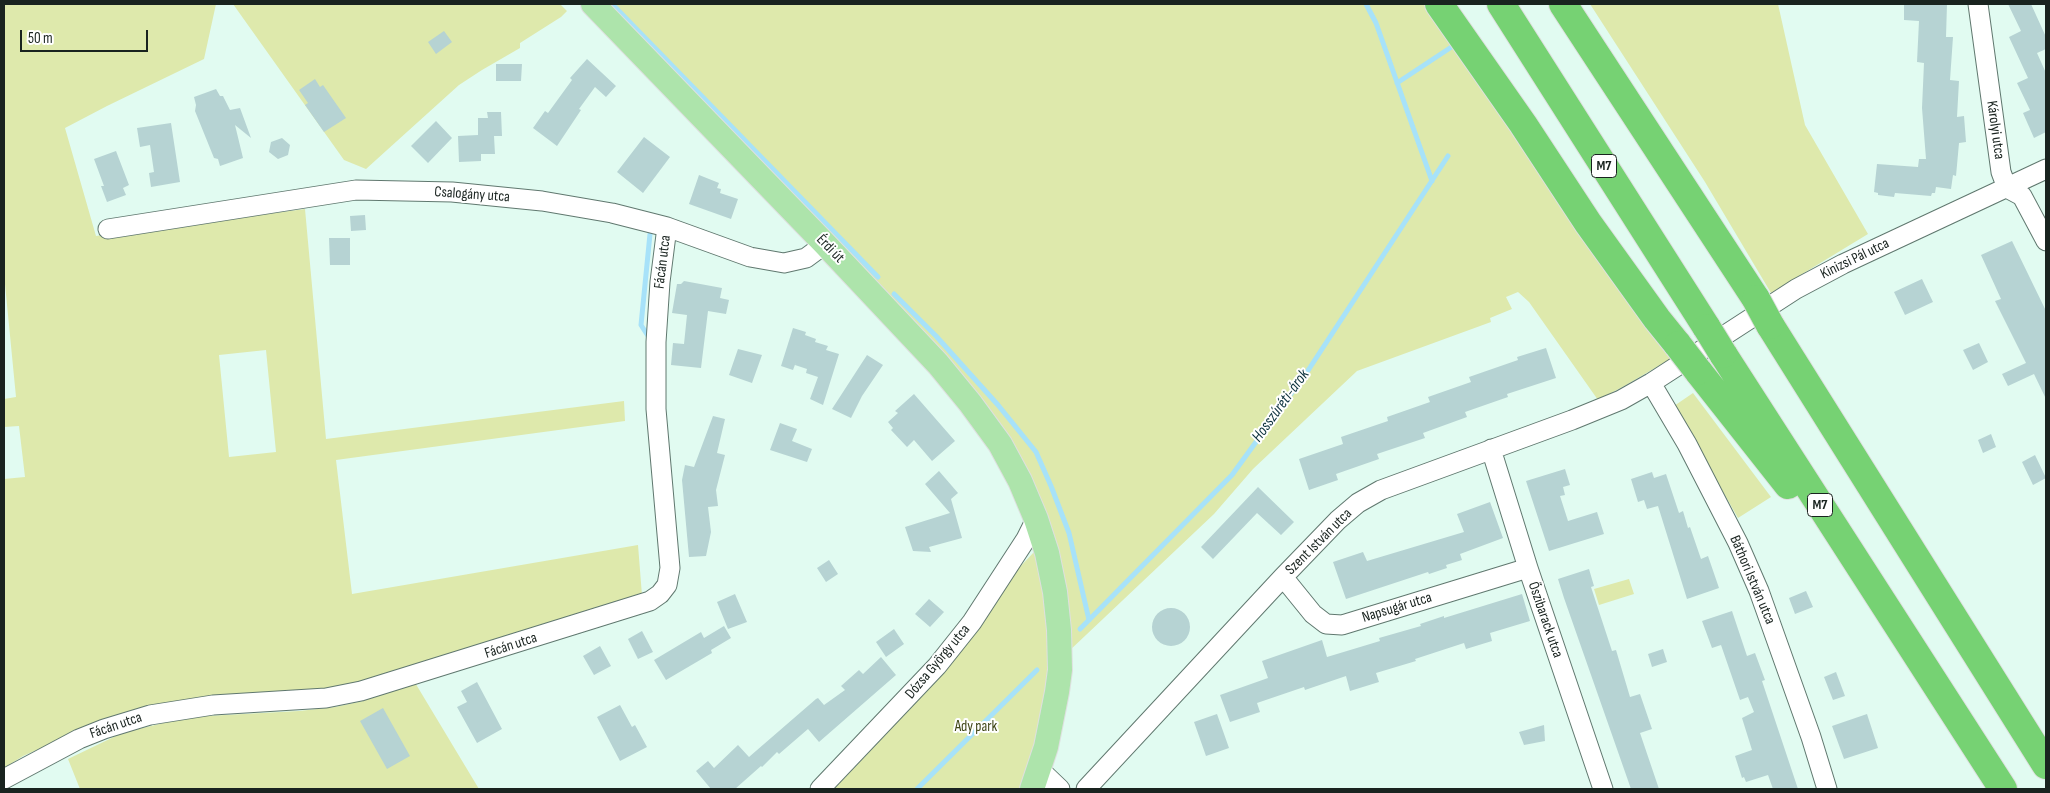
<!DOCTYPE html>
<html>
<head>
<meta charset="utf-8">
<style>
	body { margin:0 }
	#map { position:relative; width:2050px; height:793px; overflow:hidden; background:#e1fbf1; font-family:"Sofia Sans Condensed",sans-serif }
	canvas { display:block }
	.frame { position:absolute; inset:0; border:5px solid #19231f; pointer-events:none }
	.scale { position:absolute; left:20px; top:30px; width:128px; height:22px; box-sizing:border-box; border:2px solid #19231f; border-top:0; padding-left:6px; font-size:15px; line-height:18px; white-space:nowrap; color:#19231f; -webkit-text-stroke:4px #fff; paint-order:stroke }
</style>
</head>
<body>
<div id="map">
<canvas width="2050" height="793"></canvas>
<div class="frame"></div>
<div class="scale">50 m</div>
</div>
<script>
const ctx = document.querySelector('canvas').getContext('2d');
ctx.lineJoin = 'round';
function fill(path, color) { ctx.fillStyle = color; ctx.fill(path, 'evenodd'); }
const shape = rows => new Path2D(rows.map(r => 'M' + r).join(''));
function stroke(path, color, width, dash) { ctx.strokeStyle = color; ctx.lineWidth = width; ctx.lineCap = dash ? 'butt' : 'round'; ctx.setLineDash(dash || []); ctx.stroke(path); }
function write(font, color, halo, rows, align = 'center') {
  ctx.font = font + ' "Sofia Sans Condensed",sans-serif'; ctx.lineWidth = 4; ctx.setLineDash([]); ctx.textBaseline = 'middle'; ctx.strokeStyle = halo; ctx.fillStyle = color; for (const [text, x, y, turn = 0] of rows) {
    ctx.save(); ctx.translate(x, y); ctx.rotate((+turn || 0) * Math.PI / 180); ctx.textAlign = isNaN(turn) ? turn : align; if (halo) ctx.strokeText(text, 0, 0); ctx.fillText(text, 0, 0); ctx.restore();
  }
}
const green = shape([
	[4,4,216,4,204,59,107,106,65,128,96,236,305,209,326,439,624,401,625,421,336,460,352,594,638,545,643,608,414,681,479,789,80,789,68,759,122,733,188,717,299,711,335,707,363,701,414,681,357,686,111,717,23,756,4,768,4,479,25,477,19,426,4,427,4,399,16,397,4,274],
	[266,350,276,452,229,457,219,355],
	[233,4,560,4,567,11,561,17,520,43,520,48,482,70,459,85,366,169,344,160],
	[602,4,1425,4,1567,216,1630,306,1672,358,1626,385,1598,400,1529,302,1518,292,1506,297,1512,309,1490,318,1491,322,1357,371,1253,469,1214,514,1068,652,1022,465],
	[1590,4,1778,4,1805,125,1868,234,1771,293,1705,182],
	[1693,393,1771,497,1738,518,1674,406],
	[1034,552,1040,572,1047,613,1048,673,1046,702,1029,768,1020,789,832,789,856,766,944,670,1018,569],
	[1629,579,1634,594,1599,605,1594,589]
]);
const stream = shape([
	[612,4,878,277],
	[1366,4,1376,23,1432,181],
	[1397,83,1456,44],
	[650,234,641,325,650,339],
	[894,294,936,336,998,405,1036,452,1051,486,1069,533,1089,620],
	[1080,629,1232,475,1309,369,1448,156],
	[917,789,1037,670]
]);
const building = shape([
	[1904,4,1947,4,1946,37,1953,37,1950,80,1959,81,1957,117,1964,116,1966,142,1959,143,1956,176,1953,175,1951,189,1936,187,1935,193,1932,193,1931,196,1895,193,1894,197,1878,195,1878,193,1874,192,1877,164,1918,167,1919,159,1926,159,1922,108,1924,63,1917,62,1919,21,1904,20],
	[2008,4,2031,4,2046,37,2046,49,2037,53,2046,73,2046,132,2034,138,2023,113,2030,110,2017,83,2028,78,2009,37,2021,31],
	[444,31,452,42,436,54,428,42],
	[587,59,616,86,606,97,595,87,579,109,581,110,557,146,533,128,545,111,548,113,572,80,570,78],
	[496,64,522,64,521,81,496,81],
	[315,79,320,87,323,85,346,118,324,132,305,105,308,103,299,90],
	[216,89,220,96,223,96,230,110,240,108,251,138,235,125,243,158,220,166,218,159,214,158,195,111,196,105,194,97],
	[487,112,501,112,502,136,494,136,495,154,481,154,481,161,459,162,458,136,478,135,478,118,488,118],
	[436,121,452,138,428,163,411,146],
	[171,123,180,182,151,187,149,173,154,172,150,145,140,147,137,128],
	[644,137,670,157,643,193,617,172],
	[282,138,290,145,288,155,278,159,269,152,271,142],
	[116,151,129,185,123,188,126,195,107,202,101,186,104,186,94,159],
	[699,175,719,183,717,188,721,189,720,193,738,199,731,219,689,204],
	[365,215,366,230,351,231,350,216],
	[329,238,350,238,350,265,330,265],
	[2012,241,2046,311,2046,399,2034,374,2008,386,2002,374,2026,363,1995,301,2001,299,1981,255],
	[1922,279,1933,302,1905,315,1894,292],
	[684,281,722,288,720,298,729,300,726,314,708,311,701,368,671,365,673,343,684,344,687,315,672,313,677,284,681,284],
	[793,328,806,332,805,335,816,339,815,342,828,346,826,350,839,354,823,405,810,399,818,377,806,373,807,369,795,365,796,362,793,370,781,366],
	[1979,343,1988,362,1973,370,1963,350],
	[1546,348,1556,378,1507,394,1508,397,1465,412,1467,417,1423,433,1425,438,1377,454,1379,459,1336,474,1338,480,1309,490,1299,459,1343,444,1341,437,1388,421,1387,417,1430,402,1428,397,1471,382,1469,377,1518,360,1517,357],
	[738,349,762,355,752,383,729,375],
	[867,355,883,365,862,396,851,418,832,409],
	[914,394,955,441,932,461,914,440,907,447,891,430,893,428,888,422,898,413,895,411],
	[713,416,725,419,717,453,725,455,716,490,718,506,708,507,711,532,706,556,689,557,682,480,685,465,694,467],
	[780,423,797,429,792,441,812,449,807,462,770,450],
	[1991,434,1996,447,1983,453,1978,440],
	[2035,455,2046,478,2033,485,2022,462],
	[1565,469,1570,485,1563,487,1565,495,1560,496,1568,521,1597,512,1604,534,1549,551,1526,481],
	[939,471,958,493,951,499,962,538,929,547,931,552,913,551,905,527,950,513,925,484],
	[1652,472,1654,478,1666,474,1679,513,1683,511,1688,528,1690,527,1701,559,1708,556,1719,588,1687,599,1658,506,1647,509,1644,500,1638,502,1631,479],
	[1258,487,1294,522,1281,535,1257,513,1213,559,1201,547],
	[1490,502,1503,538,1460,554,1462,560,1446,565,1447,568,1429,574,1428,572,1346,599,1333,562,1363,552,1367,561,1464,532,1457,514],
	[829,560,838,574,826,582,817,568],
	[1589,569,1594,586,1591,587,1612,651,1616,650,1630,697,1640,694,1652,729,1640,733,1659,789,1631,789,1564,598,1558,579],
	[1806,591,1813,607,1795,614,1789,598],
	[735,594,747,622,728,629,717,602],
	[1522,594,1530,621,1490,633,1492,641,1466,649,1464,643,1415,659,1416,661,1376,673,1379,682,1350,691,1346,676,1305,690,1304,687,1257,703,1260,712,1230,722,1220,695,1268,678,1262,661,1322,640,1327,657,1380,641,1379,638,1421,626,1420,624,1444,616,1444,618],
	[929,599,944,612,930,627,915,614],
	'1152 627a19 19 0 1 1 38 0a19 19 0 1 1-38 0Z',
	[1732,611,1747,656,1755,653,1765,680,1762,681,1798,789,1773,789,1768,775,1746,782,1744,777,1742,778,1735,756,1752,750,1742,718,1754,712,1748,697,1740,700,1721,645,1712,648,1702,621],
	[724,626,731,638,711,650,712,653,666,680,654,660,701,632,704,638],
	[894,629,904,644,886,657,876,642],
	[642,631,653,652,638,659,628,639],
	[600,646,611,666,594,675,583,656],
	[1663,649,1667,662,1652,667,1648,654],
	[881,657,896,675,819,742,808,729,779,754,777,752,762,767,761,766,735,789,711,789,696,771,708,761,714,768,738,745,749,757,816,699,818,698,824,705,845,690,841,686,859,670,863,674],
	[1836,672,1845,696,1833,700,1824,677],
	[477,682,502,729,477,743,457,707,467,702,461,691],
	[620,705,632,727,635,725,647,747,620,761,597,717],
	[383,708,410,756,387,769,360,721],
	[1217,714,1229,748,1206,756,1194,722],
	[1867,714,1878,748,1844,759,1832,726],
	[1544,725,1545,741,1524,745,1519,732]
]);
const minor = shape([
	[1978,4,2001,172,2007,188,2022,196,2046,241],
	[108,229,356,190,452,192,542,201,612,213,667,227,750,257,784,263,806,258,825,244],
	[1651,383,1687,444,1738,543,1759,591,1811,737,1827,789],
	[1491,449,1528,568,1603,789],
	[1283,577,1313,614,1326,624,1342,625,1528,568],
	[1039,769,1060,789],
	[4,779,79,739,104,729,150,715,213,705,326,698,361,691,650,601,660,594,667,585,670,568,656,409,656,342,660,282,667,227],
	[820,789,937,666,972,622,1026,539,1036,519],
	[1086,789,1283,577,1338,520,1358,503,1381,490,1572,420,1621,400,1651,383,1796,289,1843,264,2046,169]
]);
const major = shape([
	[593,4,825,244,938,364,970,403,1000,444,1020,481,1036,519,1047,553,1055,592,1059,630,1060,670,1057,692,1046,747,1032,789]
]);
const highway = shape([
	[1439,4,1523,124,1588,223,1657,319,1678,345],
	[1501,4,1707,328],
	[1563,4,1756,299],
	[1770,325,2046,765],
	[1723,354,2003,789],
	[1698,371,1788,485]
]);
const highwayBridge = shape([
	[1756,299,1770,325],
	[1707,328,1723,354],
	[1678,345,1698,371]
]);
const shields = [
	[1604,166,25],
	[1820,505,25]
];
const shieldNames = [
	["M7",1604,166],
	["M7",1820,505]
];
const streetNames = [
	["Károlyi utca",1995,130,82],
	["Csalogány utca",472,195,4],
	["Érdi út",830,249,46],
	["Kinizsi Pál utca",1855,259,-26],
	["Fácán utca",663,262,-83],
	["Szent István utca",1319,542,-45],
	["Báthori István utca",1752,580,67],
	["Napsugár utca",1397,608,-17],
	["Őszibarack utca",1545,620,71],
	["Fácán utca",511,646,-18],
	["Dózsa György utca",938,662,-50],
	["Fácán utca",116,726,-19]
];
const parkNames = [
	["Ady park",976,727]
];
const waterNames = [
	["Hosszúréti-árok",1281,406,-54]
];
fill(green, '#dee9ac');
stroke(stream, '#a7e2f9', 5);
fill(building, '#b6d3d3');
stroke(minor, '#60786f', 21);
stroke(major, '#dfe0e0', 26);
stroke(highway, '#dfe0e0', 30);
stroke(minor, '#fff', 19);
stroke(major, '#ade4ab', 24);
stroke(highway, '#76d273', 28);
stroke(highwayBridge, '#dfe0e0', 30, []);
stroke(highwayBridge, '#76d273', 28);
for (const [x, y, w] of shields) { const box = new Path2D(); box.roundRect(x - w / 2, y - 11.5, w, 23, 4); ctx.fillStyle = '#fff'; ctx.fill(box); stroke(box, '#19231f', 1); }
write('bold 14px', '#19231f', null, shieldNames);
write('15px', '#19231f', '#fff', streetNames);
write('15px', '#3f4616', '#fff', parkNames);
write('italic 16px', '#0b303c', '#fff', waterNames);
</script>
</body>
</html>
